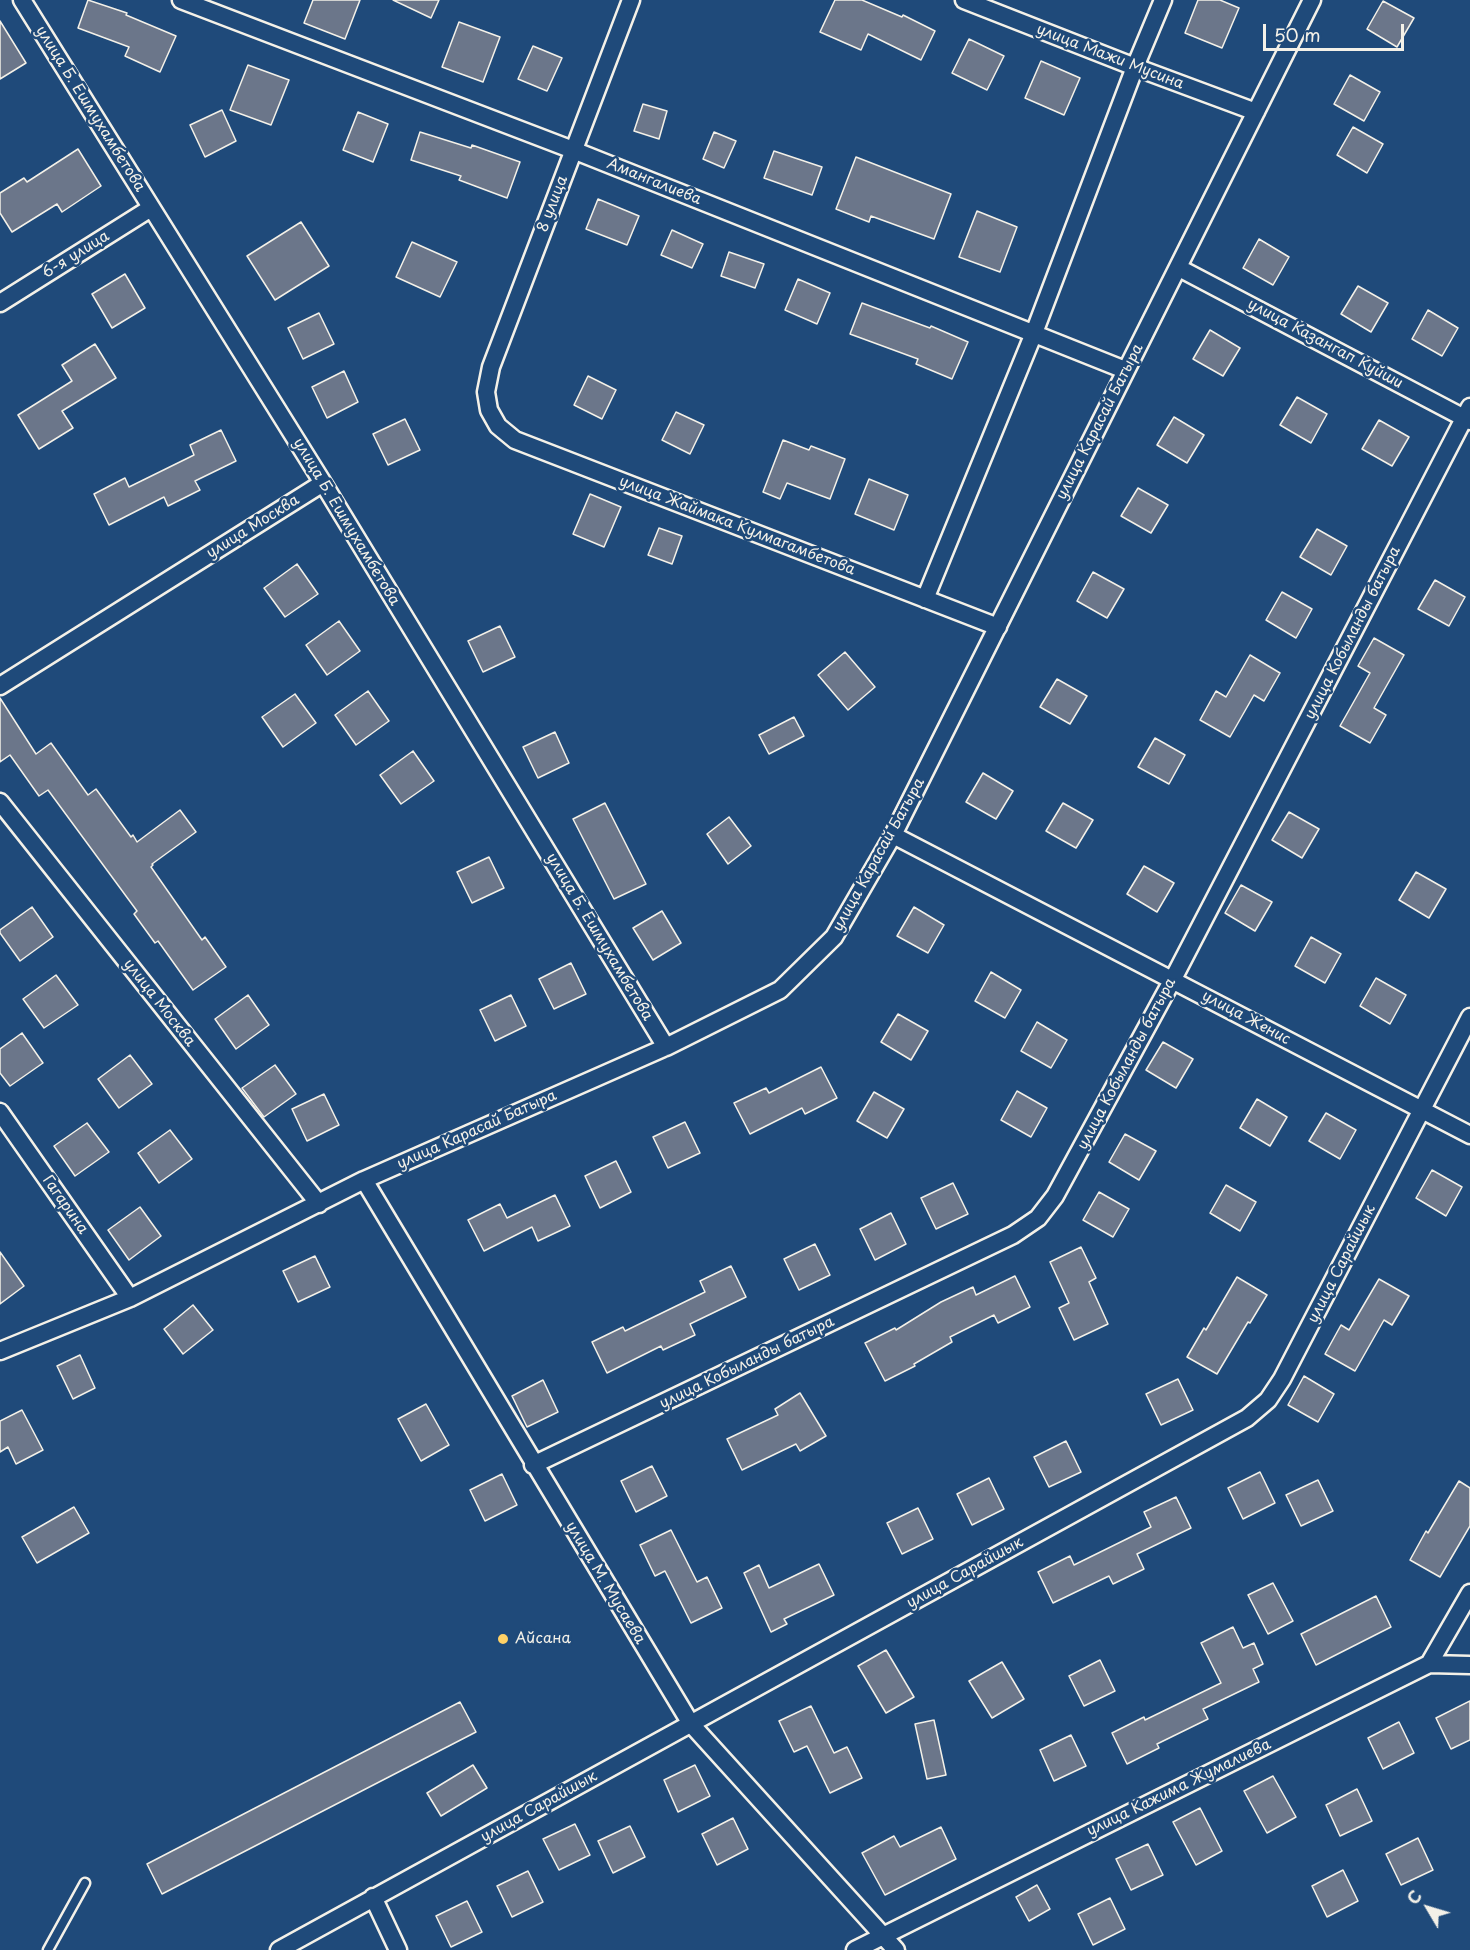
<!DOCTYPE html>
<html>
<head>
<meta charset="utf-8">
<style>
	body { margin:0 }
	#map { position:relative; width:1470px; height:1950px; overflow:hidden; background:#1f4a7a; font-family:"Playpen Sans",sans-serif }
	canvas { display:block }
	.north { position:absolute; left:1398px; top:1878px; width:60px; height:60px; -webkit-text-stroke:4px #1f4a7a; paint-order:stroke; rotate:308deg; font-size:16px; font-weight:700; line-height:24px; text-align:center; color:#f4f1e8 }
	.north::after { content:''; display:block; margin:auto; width:21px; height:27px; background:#f4f1e8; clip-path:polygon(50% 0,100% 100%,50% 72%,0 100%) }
	.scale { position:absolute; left:1263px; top:24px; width:141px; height:27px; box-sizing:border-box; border:3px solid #f4f1e8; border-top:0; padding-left:8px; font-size:18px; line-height:21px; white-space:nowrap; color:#f4f1e8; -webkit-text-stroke:4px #1f4a7a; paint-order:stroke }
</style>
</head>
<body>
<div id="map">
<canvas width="1470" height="1950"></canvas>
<div class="north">С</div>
<div class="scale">50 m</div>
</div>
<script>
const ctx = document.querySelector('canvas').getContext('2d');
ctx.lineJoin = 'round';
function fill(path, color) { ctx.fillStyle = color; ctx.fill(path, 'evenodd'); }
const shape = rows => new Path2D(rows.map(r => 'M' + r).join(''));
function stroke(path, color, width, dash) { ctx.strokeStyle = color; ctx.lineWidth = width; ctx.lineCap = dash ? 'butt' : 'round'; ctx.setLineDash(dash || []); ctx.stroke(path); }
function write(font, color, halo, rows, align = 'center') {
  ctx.font = font + ' "Playpen Sans",sans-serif'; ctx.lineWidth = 5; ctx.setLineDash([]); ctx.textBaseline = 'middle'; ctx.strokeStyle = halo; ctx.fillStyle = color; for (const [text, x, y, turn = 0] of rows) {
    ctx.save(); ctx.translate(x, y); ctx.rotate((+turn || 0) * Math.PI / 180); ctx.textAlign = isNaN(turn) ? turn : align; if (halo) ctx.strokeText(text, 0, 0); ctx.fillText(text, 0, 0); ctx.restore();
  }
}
const building = shape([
	[88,0,127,13,126,15,176,36,160,72,125,56,129,47,78,28,88,0],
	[313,0,360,0,345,39,304,23,313,0],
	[393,0,439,0,431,18,393,0],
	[835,0,862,0,902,17,903,15,935,31,921,60,868,34,861,50,820,32,835,0],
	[1198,0,1220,0,1239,8,1222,48,1185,33,1198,0],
	[1383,1,1414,18,1397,47,1367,29,1383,1],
	[0,21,26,63,0,79,0,21],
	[459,22,500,37,483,82,442,67,459,22],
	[969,39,1004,56,987,90,952,73,969,39],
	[533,46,562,58,547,91,518,79,533,46],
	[1041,61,1080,78,1064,115,1025,98,1041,61],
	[248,65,289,80,271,125,230,110,248,65],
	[1350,75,1380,92,1364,121,1334,104,1350,75],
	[643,104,667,111,659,139,634,131,643,104],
	[222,110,236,141,205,157,190,125,222,110],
	[358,112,388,124,373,162,343,150,358,112],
	[1353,127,1383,144,1367,173,1337,155,1353,127],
	[420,132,471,148,472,145,520,162,507,198,459,180,461,176,411,160,420,132],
	[714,132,736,141,724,168,703,159,714,132],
	[78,149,101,186,62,212,57,204,12,232,0,213,0,193,24,178,27,182,78,149],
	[774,151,822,167,812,195,764,178,774,151],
	[856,157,951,194,934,239,871,216,869,222,836,209,856,157],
	[598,199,639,216,627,245,586,229,598,199],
	[977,211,1017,227,1000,272,959,257,977,211],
	[301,222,329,266,275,300,247,256,301,222],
	[672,230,703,244,692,268,661,255,672,230],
	[1259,239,1289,257,1273,285,1243,268,1259,239],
	[412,242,457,262,440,297,396,277,412,242],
	[729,252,764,264,755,288,721,276,729,252],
	[125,274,145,308,112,328,92,294,125,274],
	[798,279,830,293,817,324,785,310,798,279],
	[1358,286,1388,303,1371,332,1341,314,1358,286],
	[862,303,930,328,931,326,968,342,952,379,916,364,918,359,850,334,862,303],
	[1428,310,1458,328,1442,356,1412,339,1428,310],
	[319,313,334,344,303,359,288,328,319,313],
	[1210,330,1240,348,1223,376,1193,359,1210,330],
	[95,344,116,378,62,411,73,428,39,449,18,415,72,381,62,365,95,344],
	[344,371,358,402,327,418,312,387,344,371],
	[588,376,616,390,602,419,574,405,588,376],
	[1297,397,1327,414,1311,443,1280,425,1297,397],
	[676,412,704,425,690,454,662,440,676,412],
	[1174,417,1204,435,1187,463,1157,445,1174,417],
	[405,419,420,450,388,465,373,434,405,419],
	[1379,420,1409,437,1392,466,1362,449,1379,420],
	[221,430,236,461,195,481,200,490,168,506,164,497,109,525,94,494,125,478,129,487,194,455,190,445,221,430],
	[783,440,809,450,811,446,845,459,830,499,787,483,780,499,763,492,783,440],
	[869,479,908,495,894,530,855,514,869,479],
	[1138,488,1168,505,1151,533,1121,516,1138,488],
	[590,494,621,507,604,547,573,534,590,494],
	[659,528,682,536,672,564,648,555,659,528],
	[1317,529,1347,546,1331,575,1300,557,1317,529],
	[297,564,318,594,285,617,264,588,297,564],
	[1093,572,1124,589,1107,618,1077,601,1093,572],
	[1435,580,1465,597,1449,626,1418,609,1435,580],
	[1282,592,1312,609,1296,638,1266,620,1282,592],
	[339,621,360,651,327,675,306,645,339,621],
	[500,626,515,657,483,672,468,641,500,626],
	[1374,638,1404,655,1374,708,1386,715,1370,743,1340,726,1370,673,1358,666,1374,638],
	[845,652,875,687,848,710,818,675,845,652],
	[1250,655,1280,673,1264,701,1254,695,1230,737,1200,720,1216,691,1226,697,1250,655],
	[1057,679,1087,696,1070,724,1040,707,1057,679],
	[368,691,389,721,356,745,335,715,368,691],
	[295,694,316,723,283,747,262,717,295,694],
	[0,698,36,754,51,743,88,795,96,789,131,837,133,835,137,842,180,810,196,832,152,864,153,865,151,867,202,940,205,937,226,967,193,990,158,941,155,943,134,914,137,911,48,790,39,796,10,755,0,762,0,698],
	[794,717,804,736,769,754,759,735,794,717],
	[555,732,569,763,538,778,523,747,555,732],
	[1155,738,1185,755,1169,784,1138,767,1155,738],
	[413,751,434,781,401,804,380,775,413,751],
	[983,773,1013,791,996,819,966,802,983,773],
	[605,803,646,884,614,899,573,819,605,803],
	[1063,803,1093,820,1076,848,1046,831,1063,803],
	[1289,812,1319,829,1302,858,1272,840,1289,812],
	[729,817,751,846,728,864,707,834,729,817],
	[489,857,504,888,472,903,457,872,489,857],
	[1144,866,1174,883,1157,912,1127,894,1144,866],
	[1416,872,1446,889,1429,918,1399,900,1416,872],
	[1241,885,1272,902,1255,931,1225,913,1241,885],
	[32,907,53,937,20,961,0,933,0,930,32,907],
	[914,907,944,925,928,953,897,936,914,907],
	[662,911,681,943,653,960,633,928,662,911],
	[1311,937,1341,954,1325,983,1295,966,1311,937],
	[571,963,586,994,554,1009,539,979,571,963],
	[991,972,1021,990,1005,1018,975,1001,991,972],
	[56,975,78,1005,44,1028,23,999,56,975],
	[1376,978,1406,995,1390,1024,1360,1006,1376,978],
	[248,995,269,1025,236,1049,215,1019,248,995],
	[511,995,526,1026,495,1041,480,1010,511,995],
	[898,1014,928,1031,911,1060,881,1042,898,1014],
	[1037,1022,1067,1040,1051,1068,1021,1051,1037,1022],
	[22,1033,43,1063,10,1086,0,1073,0,1049,22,1033],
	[1163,1042,1193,1059,1176,1088,1146,1070,1163,1042],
	[130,1055,152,1084,119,1108,98,1079,130,1055],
	[275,1065,296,1094,264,1117,242,1088,275,1065],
	[821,1067,837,1098,805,1114,802,1108,750,1134,734,1103,766,1088,769,1093,821,1067],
	[1017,1091,1047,1108,1031,1137,1001,1120,1017,1091],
	[874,1092,904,1109,887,1138,857,1121,874,1092],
	[324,1094,339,1125,307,1141,292,1109,324,1094],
	[1257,1099,1287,1117,1270,1146,1240,1128,1257,1099],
	[1326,1113,1356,1130,1340,1159,1309,1141,1326,1113],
	[685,1122,700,1153,668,1168,653,1137,685,1122],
	[87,1123,109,1152,75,1176,54,1146,87,1123],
	[170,1130,192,1159,159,1183,138,1153,170,1130],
	[1125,1134,1156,1151,1139,1180,1109,1162,1125,1134],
	[616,1161,631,1192,600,1208,585,1176,616,1161],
	[1432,1170,1462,1187,1446,1216,1416,1198,1432,1170],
	[953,1183,968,1214,936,1229,921,1198,953,1183],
	[1226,1185,1256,1202,1240,1231,1210,1213,1226,1185],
	[1099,1192,1129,1209,1113,1237,1083,1220,1099,1192],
	[555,1195,570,1226,538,1241,532,1227,484,1251,468,1220,500,1204,507,1218,555,1195],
	[140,1207,161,1236,129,1260,108,1230,140,1207],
	[891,1213,906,1244,875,1260,860,1229,891,1213],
	[815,1244,830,1275,799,1290,784,1259,815,1244],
	[1081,1247,1096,1278,1089,1282,1108,1324,1074,1340,1059,1308,1069,1303,1050,1262,1081,1247],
	[0,1252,24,1286,0,1304,0,1252],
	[315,1256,330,1287,298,1302,283,1271,315,1256],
	[731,1266,746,1297,690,1324,695,1335,663,1350,661,1346,607,1373,592,1342,623,1327,625,1331,705,1292,700,1281,731,1266],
	[1015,1276,1030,1307,998,1323,994,1315,950,1337,952,1342,914,1364,915,1366,885,1381,865,1343,895,1328,896,1330,941,1302,973,1287,976,1295,1015,1276],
	[1237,1277,1267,1295,1250,1323,1248,1322,1217,1374,1187,1357,1204,1328,1206,1330,1237,1277],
	[1379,1279,1409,1296,1392,1325,1384,1320,1355,1371,1325,1354,1341,1325,1349,1330,1379,1279],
	[193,1305,213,1330,183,1354,164,1329,193,1305],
	[80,1355,95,1388,73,1399,57,1366,80,1355],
	[1304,1376,1334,1394,1318,1422,1288,1405,1304,1376],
	[1178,1379,1193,1410,1161,1425,1146,1394,1178,1379],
	[543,1380,558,1412,527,1427,512,1396,543,1380],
	[800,1393,826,1436,800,1451,796,1444,742,1470,727,1439,778,1415,775,1409,800,1393],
	[426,1404,449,1445,421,1461,398,1419,426,1404],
	[22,1410,43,1450,16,1464,8,1447,0,1452,0,1421,22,1410],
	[1066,1441,1081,1472,1049,1487,1034,1457,1066,1441],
	[652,1466,667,1496,636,1512,621,1481,652,1466],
	[1260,1472,1275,1503,1243,1519,1228,1488,1260,1472],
	[502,1474,517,1505,485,1521,470,1490,502,1474],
	[989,1478,1004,1509,972,1525,957,1494,989,1478],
	[1318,1480,1333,1511,1301,1526,1286,1495,1318,1480],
	[1459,1481,1470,1488,1470,1526,1440,1577,1410,1560,1426,1531,1428,1533,1459,1481],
	[1176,1497,1191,1528,1137,1554,1144,1569,1113,1584,1109,1576,1053,1603,1038,1572,1070,1556,1074,1565,1151,1527,1144,1512,1176,1497],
	[74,1507,89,1533,37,1563,22,1537,74,1507],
	[918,1508,933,1539,902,1554,887,1523,918,1508],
	[671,1530,697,1582,707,1577,722,1608,691,1623,665,1571,655,1576,640,1545,671,1530],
	[819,1564,834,1595,784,1619,787,1624,771,1632,744,1573,759,1565,769,1588,819,1564],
	[1273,1583,1293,1621,1268,1634,1248,1595,1273,1583],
	[1376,1596,1391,1627,1316,1665,1301,1634,1376,1596],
	[1233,1627,1243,1648,1254,1643,1263,1664,1253,1669,1259,1682,1203,1709,1208,1719,1157,1744,1159,1748,1127,1764,1112,1733,1144,1717,1145,1720,1221,1683,1201,1643,1233,1627],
	[886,1650,914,1697,886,1713,858,1666,886,1650],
	[1100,1660,1115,1691,1084,1706,1069,1676,1100,1660],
	[1002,1662,1024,1699,992,1718,969,1681,1002,1662],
	[1470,1701,1470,1740,1451,1749,1436,1718,1470,1701],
	[460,1702,476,1732,162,1894,147,1864,460,1702],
	[811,1706,834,1753,847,1747,862,1778,830,1793,807,1746,794,1752,779,1721,811,1706],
	[934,1720,946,1775,927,1779,915,1724,934,1720],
	[1399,1722,1414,1753,1383,1769,1368,1738,1399,1722],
	[1071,1735,1086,1766,1054,1781,1040,1750,1071,1735],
	[473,1765,487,1788,441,1816,427,1793,473,1765],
	[695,1765,710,1796,678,1812,664,1780,695,1765],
	[1273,1776,1296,1817,1267,1833,1244,1791,1273,1776],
	[1357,1789,1372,1821,1340,1836,1326,1805,1357,1789],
	[1200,1808,1222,1851,1196,1865,1173,1822,1200,1808],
	[733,1818,748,1849,717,1865,702,1834,733,1818],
	[575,1824,590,1855,559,1870,543,1839,575,1824],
	[630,1826,645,1857,613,1873,598,1841,630,1826],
	[941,1827,956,1859,885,1895,862,1853,894,1836,900,1847,941,1827],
	[1418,1838,1433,1870,1401,1885,1386,1854,1418,1838],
	[1148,1844,1163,1875,1131,1890,1116,1859,1148,1844],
	[1343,1870,1358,1901,1327,1917,1312,1886,1343,1870],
	[528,1871,543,1902,512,1917,497,1886,528,1871],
	[1037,1885,1050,1909,1029,1921,1016,1897,1037,1885],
	[1110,1898,1125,1929,1093,1945,1078,1914,1110,1898],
	[467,1901,482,1932,451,1947,436,1916,467,1901]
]);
const lane = shape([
	[48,1950,85,1883]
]);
const street = shape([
	[22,0,323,483,666,1047],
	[181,0,573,150,1125,370],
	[631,0,491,367,486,392,489,410,498,426,515,440,998,627],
	[964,0,1135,67,1256,112],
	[1179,268,1470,421],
	[0,303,151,208],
	[925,599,1034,333,1135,67,1163,0],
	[0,686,323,483],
	[0,802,319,1204],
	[893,835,1470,1135],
	[0,1112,130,1298],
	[364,1180,691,1724,896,1950],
	[0,1351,130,1298,364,1180,666,1047,780,990,834,937,893,835,1312,0],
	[533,1465,1013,1235,1038,1218,1055,1196,1173,979,1470,407],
	[1429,1664,1470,1665],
	[373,1897,398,1950],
	[279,1950,1247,1418,1268,1400,1282,1379,1470,1017],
	[855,1950,1429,1664,1470,1593]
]);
const markers = [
	[503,1639,6,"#ffd166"]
];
const streetNames = [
	["улица Мажи Мусина",1110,57,21],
	["улица Б. Ешмухамбетова",90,109,58],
	["Амангалиева",654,182,22],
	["8 улица",553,204,-69],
	["6-я улица",76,255,-32],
	["улица Казангап Куйши",1325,344,28],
	["улица Карасай Батыра",1100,422,-63],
	["улица Б. Ешмухамбетова",346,522,59],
	["улица Жаймака Кулмагамбетова",737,526,21],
	["улица Москва",253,527,-32],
	["улица Кобыланды батыра",1353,633,-63],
	["улица Карасай Батыра",879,855,-61],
	["улица Б. Ешмухамбетова",599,937,59],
	["улица Москва",159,1003,52],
	["улица Женис",1246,1018,28],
	["улица Кобыланды батыра",1127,1064,-62],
	["улица Карасай Батыра",477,1130,-24],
	["Гагарина",65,1205,55],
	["улица Сарайшык",1342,1264,-63],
	["улица Кобыланды батыра",747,1363,-26],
	["улица Сарайшык",965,1573,-29],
	["улица М. Мусаева",605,1583,59],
	["улица Кажима Жумалиева",1179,1788,-26],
	["улица Сарайшык",539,1807,-29]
];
const poiNames = [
	["Айсана",515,1639]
];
fill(building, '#6b768a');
stroke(building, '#f4f1e8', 1.5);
stroke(lane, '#f4f1e8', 13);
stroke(street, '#f4f1e8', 21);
stroke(lane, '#1f4a7a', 8);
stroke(street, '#1f4a7a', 16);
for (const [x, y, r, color] of markers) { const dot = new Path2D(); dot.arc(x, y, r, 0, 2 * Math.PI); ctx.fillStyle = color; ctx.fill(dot); stroke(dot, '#1f4a7a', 2); }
write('15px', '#f4f1e8', '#1f4a7a', streetNames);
write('15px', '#f4f1e8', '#1f4a7a', poiNames, 'left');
</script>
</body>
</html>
